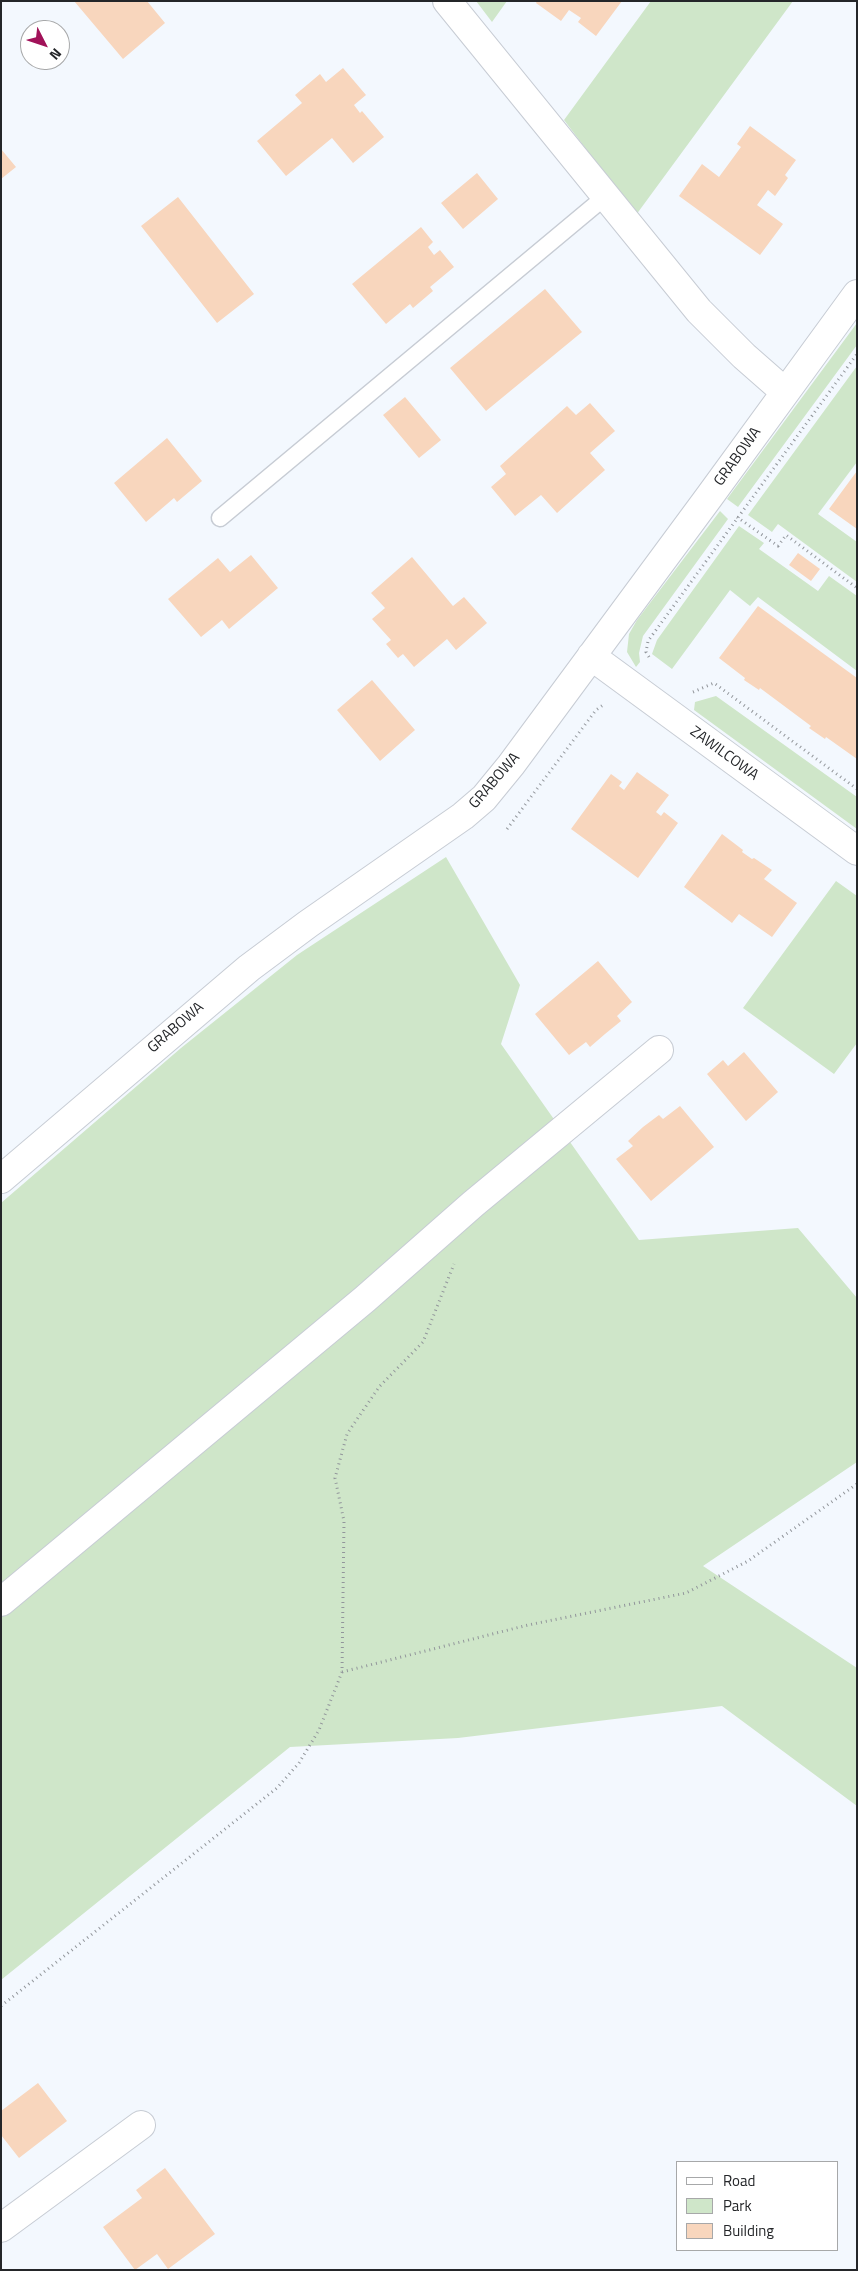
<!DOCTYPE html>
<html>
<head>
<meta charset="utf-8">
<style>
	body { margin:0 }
	#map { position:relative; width:858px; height:2271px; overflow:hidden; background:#f3f8fe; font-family:"Titillium Web",sans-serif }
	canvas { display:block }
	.frame { position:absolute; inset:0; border:2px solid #242629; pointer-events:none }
	.legend { position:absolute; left:676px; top:2161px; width:162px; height:90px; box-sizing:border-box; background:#fff; border:1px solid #a7a8a9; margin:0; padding:6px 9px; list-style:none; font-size:15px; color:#242629 }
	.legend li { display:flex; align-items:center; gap:10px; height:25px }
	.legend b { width:25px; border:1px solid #a7a8a9 }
	.north { position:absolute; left:20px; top:20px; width:50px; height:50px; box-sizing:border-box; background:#fff; border:1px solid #a7a8a9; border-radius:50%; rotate:131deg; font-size:14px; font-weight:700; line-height:20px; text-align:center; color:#242629 }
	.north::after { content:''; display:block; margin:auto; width:18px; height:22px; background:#a11259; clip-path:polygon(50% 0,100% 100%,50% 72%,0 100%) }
</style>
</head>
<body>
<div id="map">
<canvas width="858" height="2271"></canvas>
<div class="frame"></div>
<ul class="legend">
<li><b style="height:6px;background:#fff"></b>Road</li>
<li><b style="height:14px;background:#cfe6c9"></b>Park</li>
<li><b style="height:14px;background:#f8d6bd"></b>Building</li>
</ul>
<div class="north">N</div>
</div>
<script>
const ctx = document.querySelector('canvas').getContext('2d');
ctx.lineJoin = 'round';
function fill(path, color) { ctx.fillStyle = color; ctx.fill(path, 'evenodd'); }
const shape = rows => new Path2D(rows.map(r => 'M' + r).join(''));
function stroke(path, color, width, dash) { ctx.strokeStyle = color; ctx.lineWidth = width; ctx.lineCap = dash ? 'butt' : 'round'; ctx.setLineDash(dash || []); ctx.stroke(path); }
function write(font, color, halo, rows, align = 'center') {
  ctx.font = font + ' "Titillium Web",sans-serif'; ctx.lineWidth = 4.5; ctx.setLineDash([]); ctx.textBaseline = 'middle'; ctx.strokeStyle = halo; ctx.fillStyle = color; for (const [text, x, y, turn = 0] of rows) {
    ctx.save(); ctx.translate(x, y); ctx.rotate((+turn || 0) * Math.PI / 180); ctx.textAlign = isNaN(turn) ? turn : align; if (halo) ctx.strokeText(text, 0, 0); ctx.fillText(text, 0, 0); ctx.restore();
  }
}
const green = shape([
	[476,1,507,1,492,22],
	[651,1,793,1,636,215,564,120],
	[857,323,857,345,738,507,727,499],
	[857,366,857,462,818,514,857,542,857,582,778,524,772,532,748,515],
	[720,511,728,519,643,636,639,653,640,662,636,667,627,652,629,634,637,620],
	[739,526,764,543,759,549,818,591,829,576,857,596,857,671,758,597,750,606,730,590,672,669,652,654,657,640],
	[716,696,857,797,857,829,694,710,695,702],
	[446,857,520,985,501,1044,639,1240,798,1228,857,1298,857,1462,703,1566,857,1668,857,1806,722,1706,458,1738,290,1747,1,1980,1,1203,181,1048,297,955],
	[836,881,857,896,857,1043,834,1074,743,1008]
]);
const building = shape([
	[74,1,147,1,165,23,123,59],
	[537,1,622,1,596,36,578,22,581,18,569,10,561,21,536,3],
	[343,68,366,95,354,105,360,113,362,111,384,137,353,163,332,138,286,176,257,141,302,103,295,95,320,74,326,82],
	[750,126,796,160,785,175,788,178,775,196,768,190,757,205,783,224,760,255,679,196,702,164,719,177,741,147,737,144],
	[1,149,16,167,1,179],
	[477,173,498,199,463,229,441,203],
	[178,197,254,294,217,323,141,226],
	[421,227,433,242,428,247,434,255,440,250,454,267,430,287,433,291,413,308,410,304,386,324,352,284],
	[545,289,582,332,486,411,450,368],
	[405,397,441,440,419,458,383,415],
	[590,403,615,431,590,453,605,470,557,513,541,495,515,516,491,487,506,474,500,466,567,406,576,415],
	[167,438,202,481,177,502,174,498,146,522,114,483],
	[857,471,857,529,829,509],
	[798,553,820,569,811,581,789,565],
	[251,555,278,588,229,629,222,620,201,637,168,599,218,558,230,572],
	[412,557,453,606,464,597,487,623,456,650,447,639,414,667,403,654,398,658,386,644,391,640,372,619,385,608,371,593],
	[758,606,857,678,857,759,826,737,825,739,809,728,811,726,760,688,759,690,744,680,745,678,719,658],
	[372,680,415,730,380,761,337,710],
	[637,772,669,795,656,812,661,816,664,812,678,823,638,878,571,829,611,774,622,782,619,786,624,790],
	[722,834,743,850,742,852,752,859,754,858,772,870,764,879,797,903,772,937,739,914,732,923,684,887],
	[598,961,632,1002,617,1016,621,1021,605,1034,590,1047,586,1042,569,1055,535,1014],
	[744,1052,778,1092,746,1121,707,1074,723,1060,728,1066],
	[680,1106,714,1147,651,1201,616,1159,633,1146,628,1141,643,1127,659,1115,663,1119],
	[38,2083,67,2121,19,2158,1,2135,1,2111],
	[165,2168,215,2234,168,2269,157,2254,135,2270,103,2227,142,2198,136,2190]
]);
const path = shape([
	[737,517,778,546,786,535,857,588],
	[649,657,646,652,648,641,857,354],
	[693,692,714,683,857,789],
	[507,829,596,710,603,705],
	[342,1672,528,1625,686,1593,748,1561,857,1484],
	[1,2006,277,1788,299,1763,319,1730,342,1672,344,1521,335,1478,347,1434,379,1387,423,1342,454,1264]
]);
const service = shape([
	[220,518,606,196]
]);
const minor = shape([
	[447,1,699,311,744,356,785,392],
	[591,656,857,851],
	[1,1179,249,968,308,924,463,816,484,798,511,765,709,497,857,294],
	[1,1602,365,1299,473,1204,659,1050],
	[1,2228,141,2125]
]);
const streetNames = [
	["GRABOWA",738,457,-54],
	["ZAWILCOWA",724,754,36],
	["GRABOWA",495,781,-49],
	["GRABOWA",176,1028,-41]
];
fill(green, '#cfe6c9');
fill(building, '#f8d6bd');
stroke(service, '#c7ccd4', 19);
stroke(minor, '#c7ccd4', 30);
stroke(path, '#92969b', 3, [1, 4]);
stroke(service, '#fff', 16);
stroke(minor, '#fff', 28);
write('15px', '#242629', '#fff', streetNames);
</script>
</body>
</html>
